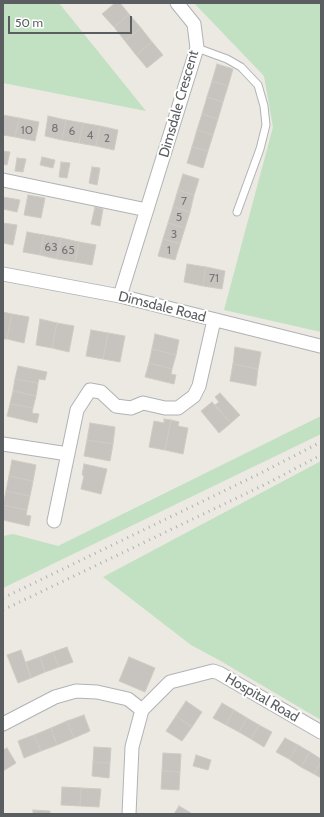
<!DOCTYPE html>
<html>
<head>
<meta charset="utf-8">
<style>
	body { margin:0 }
	#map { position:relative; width:324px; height:817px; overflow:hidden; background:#ebe9e2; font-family:Cabin,sans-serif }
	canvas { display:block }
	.frame { position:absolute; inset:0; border:4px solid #5b5e61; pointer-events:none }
	.scale { position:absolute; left:8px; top:16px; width:124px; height:18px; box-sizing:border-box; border:2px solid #5b5e61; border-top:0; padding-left:5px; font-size:12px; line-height:14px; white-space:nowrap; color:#5b5e61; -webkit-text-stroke:3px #fff; paint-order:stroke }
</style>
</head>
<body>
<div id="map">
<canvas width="324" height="817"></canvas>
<div class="frame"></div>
<div class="scale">50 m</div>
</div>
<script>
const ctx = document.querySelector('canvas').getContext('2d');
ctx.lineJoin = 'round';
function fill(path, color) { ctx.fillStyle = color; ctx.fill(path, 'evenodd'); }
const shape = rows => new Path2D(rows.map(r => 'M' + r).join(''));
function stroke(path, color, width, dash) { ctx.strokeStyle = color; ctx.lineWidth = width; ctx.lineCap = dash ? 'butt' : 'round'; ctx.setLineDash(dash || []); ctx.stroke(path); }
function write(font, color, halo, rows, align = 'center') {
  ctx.font = font + ' Cabin,sans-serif'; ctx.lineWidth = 4; ctx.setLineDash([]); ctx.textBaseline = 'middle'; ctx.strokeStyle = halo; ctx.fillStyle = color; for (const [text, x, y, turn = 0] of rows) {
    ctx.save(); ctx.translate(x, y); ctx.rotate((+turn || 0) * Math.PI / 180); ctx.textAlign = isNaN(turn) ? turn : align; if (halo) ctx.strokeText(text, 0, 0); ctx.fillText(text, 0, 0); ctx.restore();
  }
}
const green = shape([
	[3,3,59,3,146,111,3,83],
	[194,3,321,3,321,332,224,310,273,127,264,76],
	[321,416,321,434,3,588,3,536,13,534,58,546],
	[321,461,321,720,219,660,191,645,103,577]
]);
const building = shape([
	[115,3,120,3,129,14,114,27,102,14,115,3],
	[129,14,141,28,125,41,114,27,129,14],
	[141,28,152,42,136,55,125,41,141,28],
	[152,42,163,55,147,68,136,55,152,42],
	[217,64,233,69,228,86,212,81,217,64],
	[212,81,228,86,223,102,207,97,212,81],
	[207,97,223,102,218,119,202,114,207,97],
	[202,114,218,119,213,135,197,130,202,114],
	[3,115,19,118,15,137,3,135,3,115],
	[48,116,66,120,62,140,45,136,48,116],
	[19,118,39,122,35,141,15,137,19,118],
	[66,120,83,123,79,143,62,140,66,120],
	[83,123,100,126,96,146,79,143,83,123],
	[100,126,118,130,114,150,96,146,100,126],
	[197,130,213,135,208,151,192,147,197,130],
	[192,147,208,151,203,168,187,163,192,147],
	[3,151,10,152,7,165,3,164,3,151],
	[42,157,55,160,53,168,40,165,42,157],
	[17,158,26,159,23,172,15,171,17,158],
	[61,162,70,163,67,178,59,177,61,162],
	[92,167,100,168,97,185,89,183,92,167],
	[183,174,199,179,194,195,178,190,183,174],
	[178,190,194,195,190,212,173,207,178,190],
	[28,195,45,198,41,218,24,215,28,195],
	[3,197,20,200,17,212,3,209,3,197],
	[95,207,103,209,100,226,91,224,95,207],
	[173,207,190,212,185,228,168,223,173,207],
	[3,223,17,225,13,245,3,243,3,223],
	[168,223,185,228,180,244,163,239,168,223],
	[27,232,44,235,40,255,23,252,27,232],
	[44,235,61,238,57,259,40,255,44,235],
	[61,238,79,242,75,262,57,259,61,238],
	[163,239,180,244,175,260,158,256,163,239],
	[79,242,96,245,92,265,75,262,79,242],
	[187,264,206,267,203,286,184,282,187,264],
	[206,267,225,271,222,289,203,286,206,267],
	[3,312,12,314,7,339,3,339,3,312],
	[12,314,29,317,24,343,7,339,12,314],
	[40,319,57,323,52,348,36,345,40,319],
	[57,323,74,326,69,352,52,348,57,323],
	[91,330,108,333,103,359,86,356,91,330],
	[108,333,125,336,120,362,103,359,108,333],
	[155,334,179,340,176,355,152,349,155,334],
	[235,347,261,352,258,369,233,364,235,347],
	[152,349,176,355,172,369,149,363,152,349],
	[149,363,172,369,171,374,176,375,174,384,145,377,149,363],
	[233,364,258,369,256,386,230,381,233,364],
	[18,366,47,372,45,380,39,379,38,383,15,379,18,366],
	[15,379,38,383,36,396,13,391,15,379],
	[13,391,36,396,33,408,10,404,13,391],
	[220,393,240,415,231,423,215,405,219,402,215,397,220,393],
	[212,402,231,423,219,433,201,411,212,402],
	[10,404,33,408,32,413,39,414,37,423,7,416,10,404],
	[164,419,171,420,165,450,149,447,154,421,164,423,164,419],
	[171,420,179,422,178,426,188,428,183,454,165,450,171,420],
	[90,423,115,427,113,444,87,440,90,423],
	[87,440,113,444,110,461,84,456,87,440],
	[12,460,36,465,33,481,9,476,12,460],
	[84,464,107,469,101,494,81,489,84,476,82,475,84,464],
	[9,476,33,481,30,496,6,491,9,476],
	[6,491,30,496,27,510,3,505,6,491],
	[3,505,27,510,26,515,31,516,29,526,3,520,3,505],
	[67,647,73,662,59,667,53,652,67,647],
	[21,650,31,678,18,683,7,655,21,650],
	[53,652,59,667,45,672,40,657,53,652],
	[40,657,45,672,31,678,26,662,40,657],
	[129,657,155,668,145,692,119,681,129,657],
	[186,701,202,712,192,727,176,716,186,701],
	[222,703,234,710,226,725,213,718,222,703],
	[234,710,247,718,239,732,226,725,234,710],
	[84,715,90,731,74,738,67,721,84,715],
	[176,716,192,727,182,741,166,731,176,716],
	[247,718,259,725,251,739,239,732,247,718],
	[67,721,74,738,57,745,51,728,67,721],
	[259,725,272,732,264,747,251,739,259,725],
	[51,728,57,745,41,751,34,735,51,728],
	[34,735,41,751,24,758,18,741,34,735],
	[285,738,298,745,289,759,276,752,285,738],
	[298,745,310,752,301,767,289,759,298,745],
	[94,747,111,748,110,763,93,762,94,747],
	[7,748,16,763,3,771,3,750,7,748],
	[310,752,321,759,321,762,314,774,301,767,310,752],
	[163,753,181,754,180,772,162,771,163,753],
	[196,755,211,760,208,770,193,766,196,755],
	[93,762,110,763,109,778,92,776,93,762],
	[321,762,321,778,314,774,321,762],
	[162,771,180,772,179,790,161,789,162,771],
	[62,787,81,788,80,806,61,805,62,787],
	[81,788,101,789,99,807,80,806,81,788],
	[179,806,191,813,191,814,174,814,179,806],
	[33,810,50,811,50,814,33,814,33,810]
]);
const lane = shape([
	[197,48,227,59,241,67,258,85,264,106,266,125,260,149,237,212]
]);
const street = shape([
	[3,180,147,210],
	[3,274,120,296,320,346],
	[120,296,197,48,194,24,177,3],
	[3,444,68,454],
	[54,521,77,410,90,390,101,392,116,406,131,408,143,403,165,408,178,408,194,396,199,386,214,320],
	[3,724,55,697,76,691,97,692,128,699,142,710],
	[129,814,132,747,142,710,170,682,213,671,219,673,321,732]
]);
const rail = shape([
	[3,598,261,473,321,442],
	[3,610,266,484,321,455]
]);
const numberNames = [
	["8",55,128],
	["10",27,130],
	["6",72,131],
	["4",90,135],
	["2",107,138],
	["7",184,201],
	["5",179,217],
	["3",174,234],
	["63",51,247],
	["65",68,250],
	["1",169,250],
	["71",214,278]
];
const streetNames = [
	["Dimsdale Crescent",179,104,-74],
	["Dimsdale Road",162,307,14],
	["Hospital Road",262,698,30]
];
fill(green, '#c2e0c2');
fill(building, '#c7c4bf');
stroke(building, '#cfcbc2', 1);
stroke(lane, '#b0b3b6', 9);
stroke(street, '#b0b3b6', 15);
stroke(lane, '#fff', 7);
stroke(street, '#fff', 13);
stroke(rail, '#b0b1b1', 3, [1, 5]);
write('12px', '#767878', null, numberNames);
write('14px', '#5b5e61', '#fff', streetNames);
</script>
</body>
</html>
